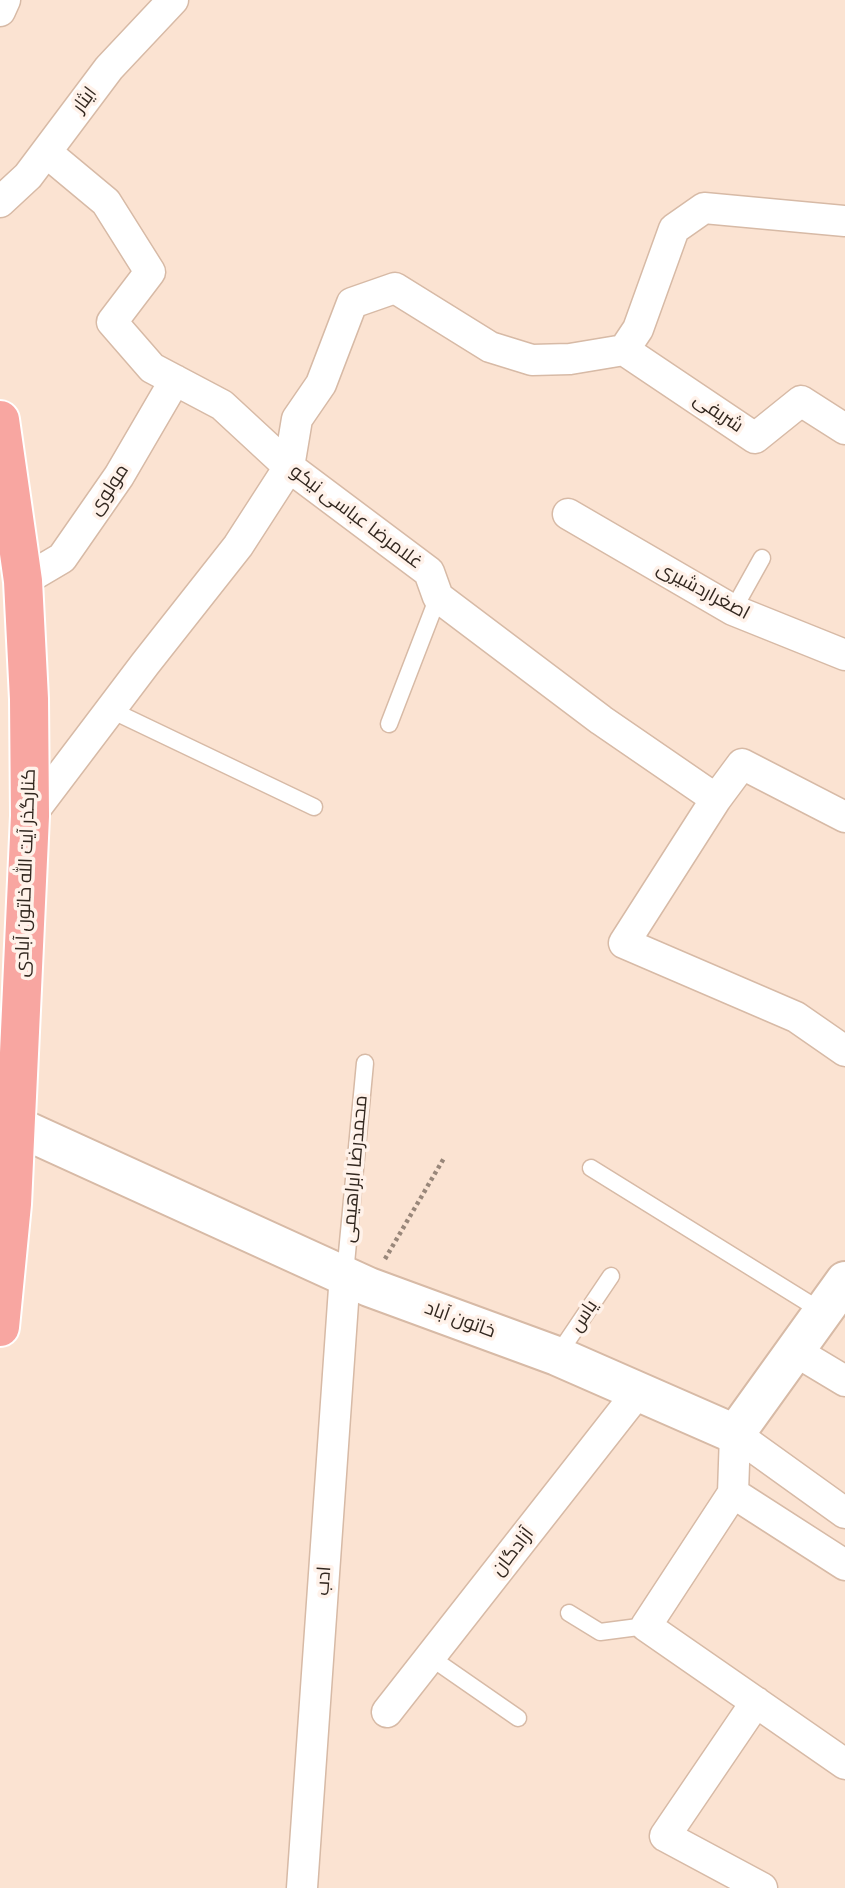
<!DOCTYPE html>
<html>
<head>
<meta charset="utf-8">
<style>
	body { margin:0 }
	canvas { display:block; background:#fbe3d2 }
</style>
</head>
<body>
<canvas width="845" height="1888"></canvas>
<script>
const ctx = document.querySelector('canvas').getContext('2d');
ctx.lineJoin = 'round';
const shape = rows => new Path2D(rows.map(r => 'M' + r).join(''));
function stroke(path, color, width, dash) { ctx.strokeStyle = color; ctx.lineWidth = width; ctx.lineCap = dash ? 'butt' : 'round'; ctx.setLineDash(dash || []); ctx.stroke(path); }
function write(font, color, halo, rows, align = 'center') {
  ctx.font = font + ' Bitter,Cairo,serif'; ctx.lineWidth = 7; ctx.setLineDash([]); ctx.textBaseline = 'middle'; ctx.strokeStyle = halo; ctx.fillStyle = color; for (const [text, x, y, turn = 0] of rows) {
    ctx.save(); ctx.translate(x, y); ctx.rotate((+turn || 0) * Math.PI / 180); ctx.textAlign = isNaN(turn) ? turn : align; if (halo) ctx.strokeText(text, 0, 0); ctx.fillText(text, 0, 0); ctx.restore();
  }
}
const path = shape([
	[385,1259,444,1158]
]);
const lane = shape([
	[733,610,762,558],
	[111,710,314,807],
	[389,724,438,597],
	[591,1168,823,1312],
	[345,1274,365,1063],
	[557,1356,611,1276],
	[569,1613,600,1632,646,1626],
	[430,1657,518,1718]
]);
const street = shape([
	[0,11,5,0],
	[46,152,106,202,150,272,112,322,152,368,222,405,289,467,429,572,438,597,601,720,716,799,742,764,845,817],
	[0,202,28,176,109,68,173,0],
	[624,350,755,438,801,401,845,429],
	[568,514,733,610,845,655],
	[23,581,62,558,119,476,175,380],
	[716,799,624,943,796,1017,845,1051],
	[30,816,145,664,238,546,289,467,297,419,321,384,352,303,395,288,490,347,532,360,570,359,624,350,638,329,674,229,704,208,845,221],
	[795,1351,845,1381],
	[735,1434,733,1493,646,1626,845,1764],
	[735,1434,845,1513],
	[733,1493,845,1565],
	[756,1702,665,1836,762,1888],
	[387,1712,638,1392],
	[302,1888,345,1274]
]);
const secondary = shape([
	[16,1126,369,1287,557,1356,735,1434,845,1281]
]);
const primary = shape([
	[0,420,23,581,29,699,30,816,12,1204,0,1327]
]);
const streetNames = [
	["ایثار",85,100,-53],
	["شریفی",718,413,34],
	["مولوی",109,490,-57],
	["غلامرضا عباسی نیکو",356,517,37],
	["اصغراردشیری",703,591,28],
	["کنارگذر آیت الله خاتون آبادی",26,873,-88],
	["محمدرضا ابراهیمی",355,1169,-85],
	["یاس",584,1316,-56],
	["خاتون آباد",460,1320,20],
	["آزادگان",513,1552,-52],
	["ادب",324,1581,-86]
];
stroke(lane, '#d7baa6', 19);
stroke(street, '#d7baa6', 33);
stroke(secondary, '#d7baa6', 42);
stroke(primary, '#fff', 42);
stroke(path, '#99877a', 4.5, [3.5, 3.5]);
stroke(lane, '#fff', 16);
stroke(street, '#fff', 30);
stroke(secondary, '#fff', 38);
stroke(primary, '#f8a6a1', 38);
write('19px', '#32271f', '#fff2ea', streetNames);
</script>
</body>
</html>
